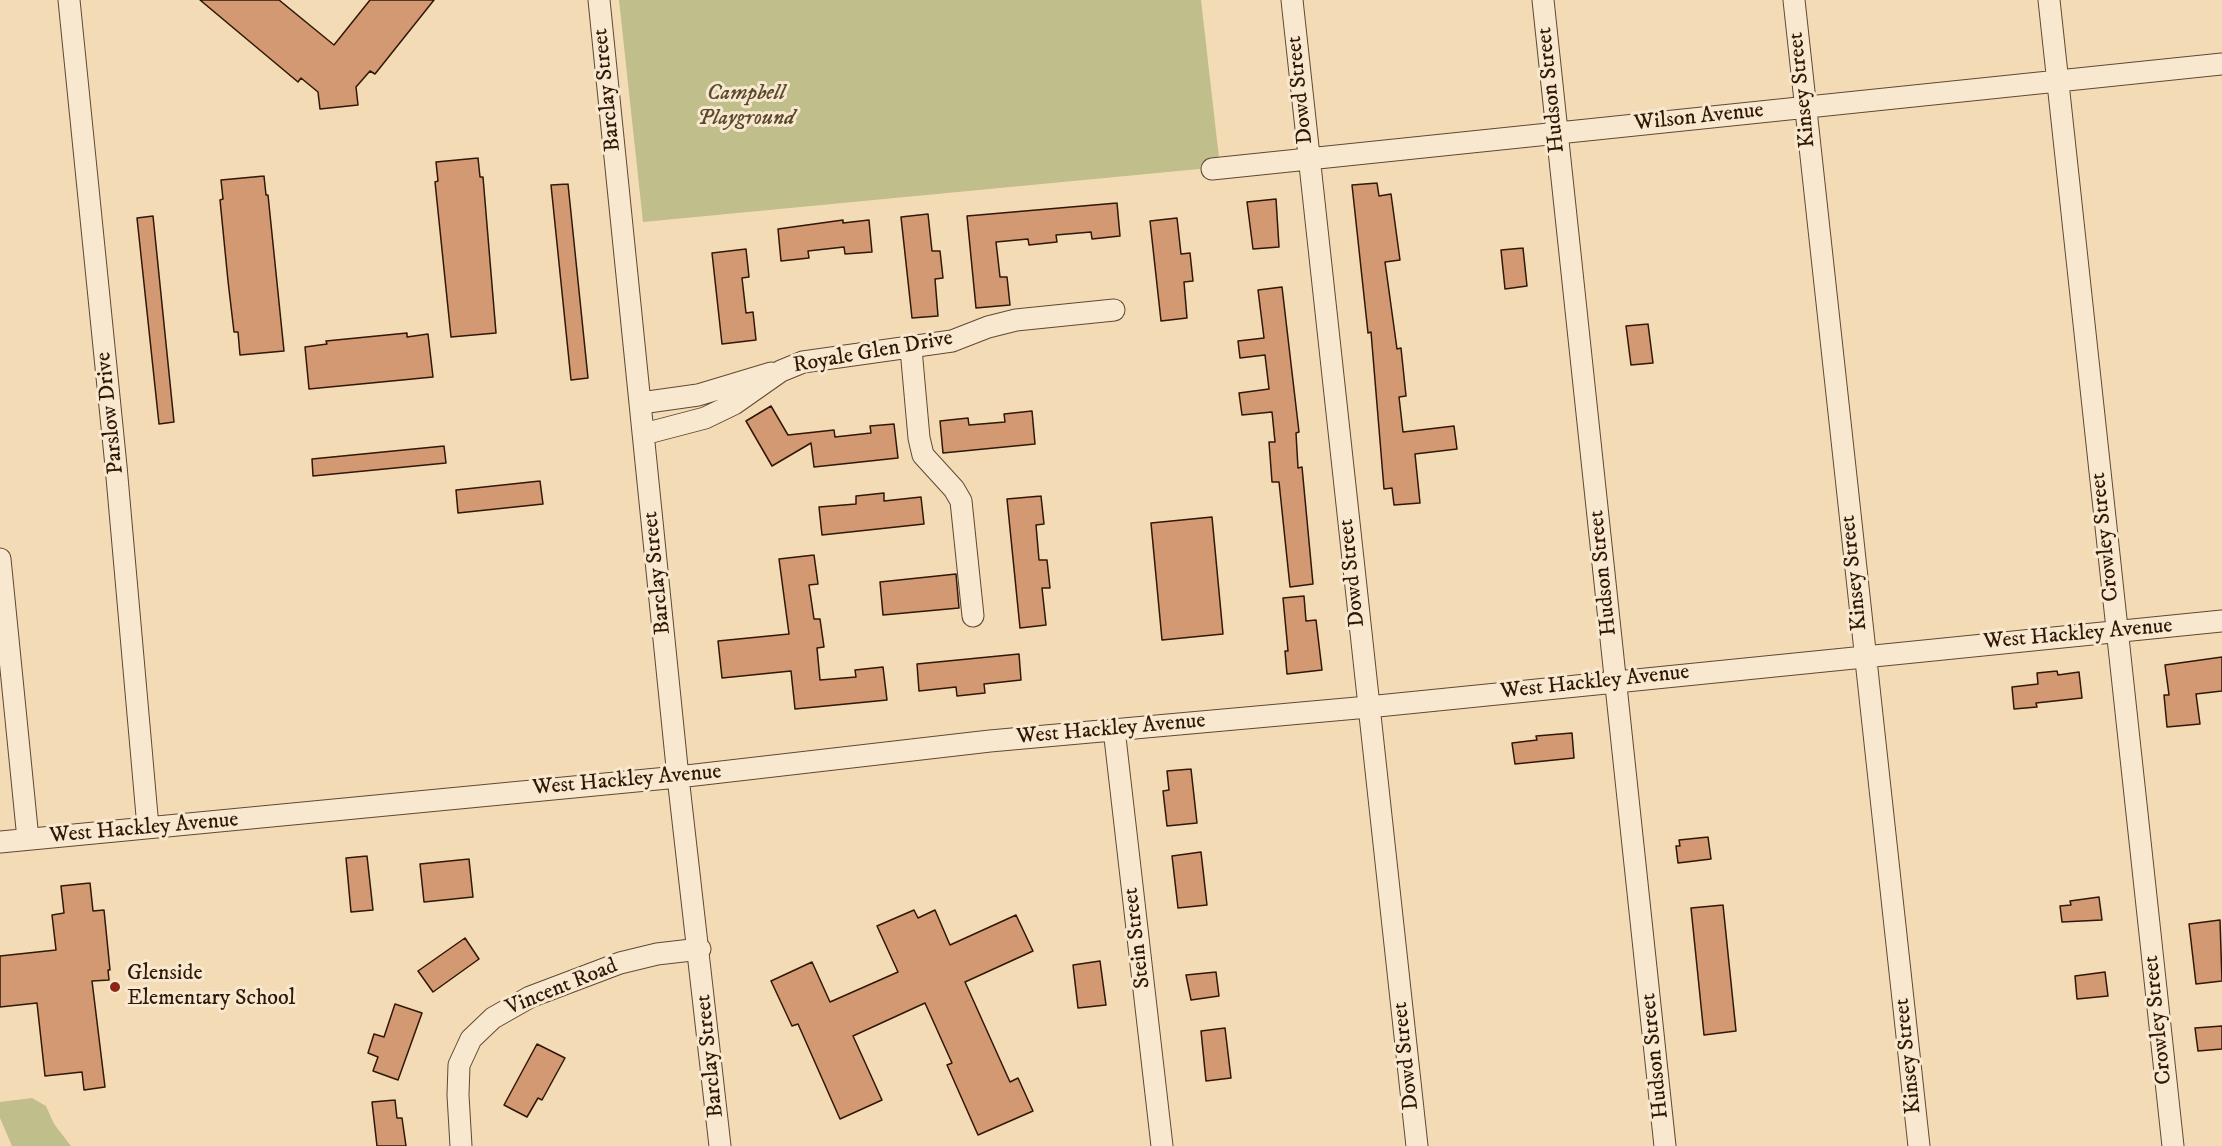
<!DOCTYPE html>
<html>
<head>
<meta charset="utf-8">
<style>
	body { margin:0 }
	canvas { display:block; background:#f3dbb5 }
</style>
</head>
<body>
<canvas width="2222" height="1146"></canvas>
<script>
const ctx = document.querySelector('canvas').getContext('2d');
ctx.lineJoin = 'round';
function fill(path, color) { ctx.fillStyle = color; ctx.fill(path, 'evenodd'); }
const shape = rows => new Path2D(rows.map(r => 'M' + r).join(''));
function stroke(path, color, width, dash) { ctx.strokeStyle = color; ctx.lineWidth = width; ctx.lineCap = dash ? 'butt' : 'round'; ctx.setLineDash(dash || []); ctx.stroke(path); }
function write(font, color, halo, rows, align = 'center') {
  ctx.font = font + ' "IM FELL DW Pica",serif'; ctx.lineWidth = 6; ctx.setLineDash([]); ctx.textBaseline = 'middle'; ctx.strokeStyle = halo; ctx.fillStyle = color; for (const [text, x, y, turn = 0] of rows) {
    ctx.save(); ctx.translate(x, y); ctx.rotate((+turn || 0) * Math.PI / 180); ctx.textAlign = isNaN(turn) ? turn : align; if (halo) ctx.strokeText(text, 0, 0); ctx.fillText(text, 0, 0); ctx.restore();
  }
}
const green = shape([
	[619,0,1201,0,1220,167,643,222],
	[32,1098,46,1106,54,1124,71,1146,12,1146,0,1118,0,1102]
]);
const building = shape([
	[200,0,279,0,334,45,370,0,434,0,375,74,370,71,356,87,358,105,320,109,318,92,301,78,298,82,200,0],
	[478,158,480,177,483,177,496,333,451,337,435,182,438,181,436,162,478,158],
	[264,176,266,195,268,195,284,351,240,355,238,332,234,332,228,281,220,200,223,199,221,180,264,176],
	[1377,183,1379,196,1391,194,1400,260,1385,262,1397,349,1401,348,1406,396,1399,397,1403,432,1454,426,1457,449,1415,454,1420,503,1394,505,1392,488,1384,489,1371,332,1368,333,1352,185,1377,183],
	[568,184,588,378,571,380,551,185,568,184],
	[1276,199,1279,247,1253,249,1247,202,1276,199],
	[1117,203,1120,236,1092,239,1091,232,1056,235,1057,242,1029,245,1028,239,996,242,1000,277,1007,277,1010,305,976,308,967,216,1117,203],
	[928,214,932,251,940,251,943,278,935,279,938,316,912,318,901,217,928,214],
	[153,216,174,422,159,424,137,218,153,216],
	[1177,218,1181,254,1190,253,1193,281,1184,282,1187,318,1161,321,1150,221,1177,218],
	[843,220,843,223,869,220,872,252,845,254,844,247,808,251,809,258,781,261,778,229,843,220],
	[1523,248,1527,286,1505,289,1501,250,1523,248],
	[746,249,749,277,742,278,746,313,753,312,756,340,722,344,712,253,746,249],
	[1282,287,1299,432,1296,433,1298,468,1302,467,1313,584,1290,587,1279,482,1272,482,1269,442,1275,442,1272,412,1242,415,1239,393,1269,389,1265,355,1240,358,1238,341,1264,338,1258,290,1282,287],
	[1648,324,1653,363,1631,365,1626,326,1648,324],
	[407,333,407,337,428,334,433,377,309,389,305,347,327,344,326,341,407,333],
	[771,406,788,435,834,430,835,437,871,433,870,426,894,424,898,458,814,467,811,443,772,466,746,421,771,406],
	[1032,411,1035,444,943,453,940,421,968,418,969,425,1005,422,1004,414,1032,411],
	[444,446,446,463,313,476,312,459,444,446],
	[540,481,543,504,458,513,456,490,540,481],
	[884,493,884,501,921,497,924,524,822,535,819,507,856,504,856,496,884,493],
	[1041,496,1044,524,1036,525,1039,560,1047,560,1050,588,1042,588,1046,625,1020,628,1007,499,1041,496],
	[1212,517,1223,634,1162,640,1151,523,1212,517],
	[814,555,818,584,809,585,814,619,820,619,824,647,817,648,820,680,856,677,855,670,883,667,887,700,795,709,791,671,722,678,718,641,789,634,779,559,814,555],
	[956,574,959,608,883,615,880,582,956,574],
	[1304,596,1306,621,1316,620,1322,670,1287,674,1285,651,1288,651,1283,598,1304,596],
	[1019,654,1021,680,984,684,985,693,957,696,956,687,919,691,917,664,1019,654],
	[2222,657,2222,691,2196,694,2200,724,2167,727,2164,695,2169,695,2165,665,2222,657],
	[2057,671,2058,675,2079,672,2082,698,2036,703,2037,707,2014,709,2012,687,2038,684,2037,673,2057,671],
	[1572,733,1574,758,1515,764,1512,743,1537,740,1536,736,1572,733],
	[1191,769,1197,823,1167,826,1163,791,1169,790,1167,771,1191,769],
	[1708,837,1711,859,1678,863,1676,846,1680,846,1679,840,1708,837],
	[1201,852,1207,905,1178,908,1172,856,1201,852],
	[367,856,373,910,351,912,346,858,367,856],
	[469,859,473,897,424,902,420,864,469,859],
	[90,883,93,911,104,910,110,970,108,970,109,980,92,981,105,1087,84,1090,82,1072,45,1076,37,1003,0,1007,0,956,56,950,52,915,64,913,61,886,90,883],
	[2099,897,2102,920,2062,922,2060,906,2071,905,2070,901,2099,897],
	[1723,905,1736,1031,1704,1035,1691,908,1723,905],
	[914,910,918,918,935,910,950,945,1016,915,1033,951,965,982,1010,1082,1018,1078,1033,1111,978,1135,947,1065,952,1063,925,1003,853,1036,882,1100,840,1119,798,1024,792,1026,771,981,812,962,830,1002,898,972,877,926,914,910],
	[2220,920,2222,981,2196,984,2189,924,2220,920],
	[465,938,479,959,433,992,418,971,465,938],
	[1100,961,1106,1005,1078,1008,1073,965,1100,961],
	[1216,972,1219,996,1191,1000,1186,975,1216,972],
	[2105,972,2108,996,2077,999,2075,976,2105,972],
	[395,1004,422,1013,398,1080,373,1071,378,1057,368,1053,374,1034,384,1037,395,1004],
	[2222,1026,2222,1049,2198,1051,2195,1028,2222,1026],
	[1225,1028,1231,1078,1206,1081,1201,1031,1225,1028],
	[537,1044,565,1058,542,1100,538,1098,527,1117,504,1105,537,1044],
	[395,1100,397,1118,402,1118,406,1146,377,1146,372,1102,395,1100]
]);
const street = shape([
	[69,0,116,466,148,827],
	[599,0,678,777,720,1146],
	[1292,0,1417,1146],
	[1543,0,1665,1146],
	[1794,0,1919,1146],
	[2049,0,2173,1146],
	[1212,169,2222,64],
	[911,349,919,438,923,455,954,489,961,501,973,616],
	[641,403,698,395,771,373],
	[644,434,705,418,734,404,781,371,803,362,952,341,988,327,1016,320,1114,310],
	[0,559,28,839],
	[1114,729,1162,1146],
	[0,842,678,777,990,741,1368,707,2222,621],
	[461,1146,458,1095,459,1065,471,1039,493,1018,530,997,620,963,657,954,700,949]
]);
const markers = [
	[115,987,6,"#8f2418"]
];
const streetNames = [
	["Barclay Street",608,90,-96],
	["Dowd Street",1301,90,-96],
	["Hudson Street",1552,90,-96],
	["Kinsey Street",1803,90,-96],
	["Wilson Avenue",1699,118,-6],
	["Royale Glen Drive",873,353,-10],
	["Parslow Drive",111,413,-96],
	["Crowley Street",2106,537,-96],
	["Barclay Street",658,573,-96],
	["Dowd Street",1353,573,-96],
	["Hudson Street",1604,573,-96],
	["Kinsey Street",1855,573,-96],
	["West Hackley Avenue",2078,635,-5],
	["West Hackley Avenue",1595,683,-6],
	["West Hackley Avenue",1111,730,-5],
	["West Hackley Avenue",627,781,-5],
	["West Hackley Avenue",144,829,-5],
	["Stein Street",1138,938,-97],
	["Vincent Road",562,988,-22],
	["Crowley Street",2159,1020,-96],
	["Barclay Street",711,1056,-96],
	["Dowd Street",1407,1056,-96],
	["Hudson Street",1656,1056,-96],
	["Kinsey Street",1909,1056,-96]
];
const parkNames = [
	["Campbell",746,94],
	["Playground",746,119]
];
const poiNames = [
	["Glenside",127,974],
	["Elementary School",127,999]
];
fill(green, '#c0be8a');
fill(building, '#d39972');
stroke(building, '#301707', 1.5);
stroke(street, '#614832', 23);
stroke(street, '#f7e8cf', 21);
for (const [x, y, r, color] of markers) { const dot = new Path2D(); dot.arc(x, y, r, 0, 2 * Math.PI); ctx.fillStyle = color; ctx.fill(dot); stroke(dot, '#f7e8cf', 2); }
write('22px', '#301707', '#f7e8cf', streetNames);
write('italic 22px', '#5b492e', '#f7e8cf', parkNames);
write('22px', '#301707', '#f7e8cf', poiNames, 'left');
</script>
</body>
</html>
